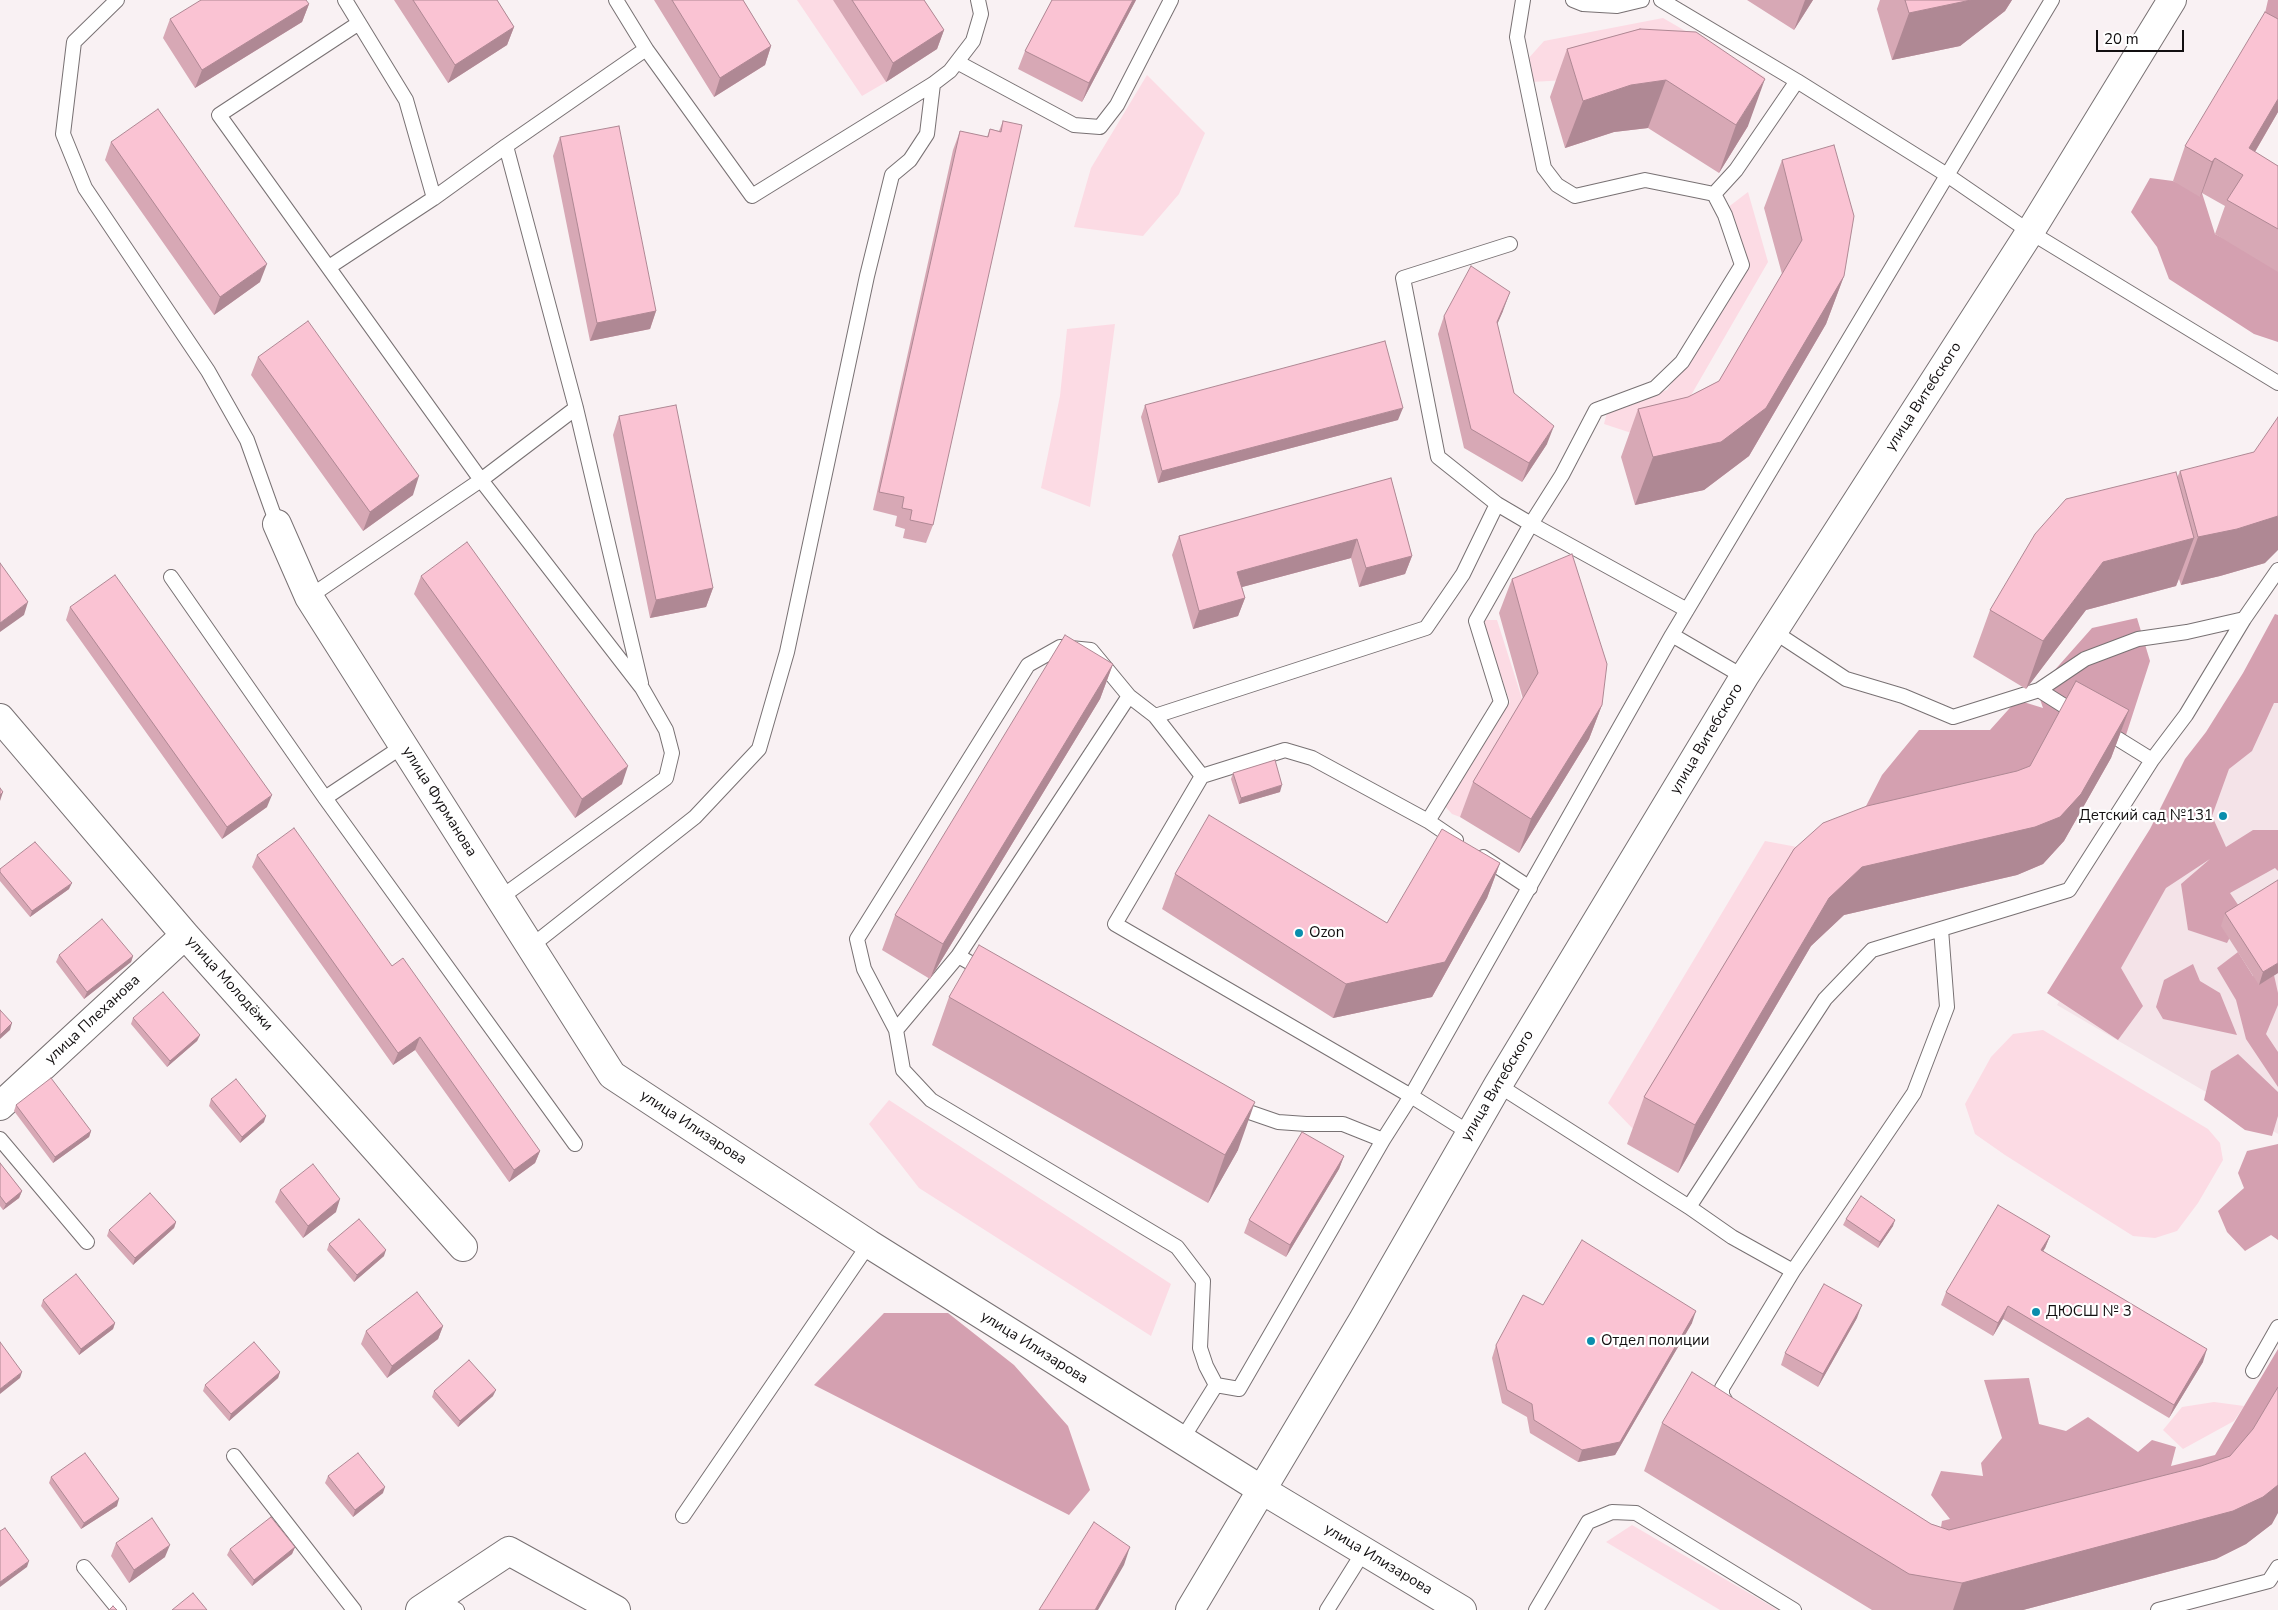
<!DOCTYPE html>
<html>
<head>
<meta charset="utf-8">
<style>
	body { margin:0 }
	#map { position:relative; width:2278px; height:1610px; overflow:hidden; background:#f9f1f3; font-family:"Nunito Sans",sans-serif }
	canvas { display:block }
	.scale { position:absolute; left:2096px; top:30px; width:88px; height:22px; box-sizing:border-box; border:2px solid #120f10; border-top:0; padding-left:6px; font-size:15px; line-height:18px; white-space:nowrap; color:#120f10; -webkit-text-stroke:4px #fff; paint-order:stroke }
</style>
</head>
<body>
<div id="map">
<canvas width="2278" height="1610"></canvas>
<div class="scale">20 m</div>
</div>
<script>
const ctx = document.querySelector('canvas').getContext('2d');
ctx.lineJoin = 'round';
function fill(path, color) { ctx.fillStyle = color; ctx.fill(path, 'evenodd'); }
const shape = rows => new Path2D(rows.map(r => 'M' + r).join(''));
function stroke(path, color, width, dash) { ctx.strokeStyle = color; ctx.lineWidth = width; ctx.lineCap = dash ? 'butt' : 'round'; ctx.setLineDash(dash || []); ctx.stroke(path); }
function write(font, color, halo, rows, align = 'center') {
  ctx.font = font + ' "Nunito Sans",sans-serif'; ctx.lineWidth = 4.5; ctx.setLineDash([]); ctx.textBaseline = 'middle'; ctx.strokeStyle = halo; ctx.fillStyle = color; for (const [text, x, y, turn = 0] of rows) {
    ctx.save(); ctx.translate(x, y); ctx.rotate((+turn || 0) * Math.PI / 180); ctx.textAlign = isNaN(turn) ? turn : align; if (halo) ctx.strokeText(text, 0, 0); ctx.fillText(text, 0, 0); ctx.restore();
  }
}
const built = shape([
	[2278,627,2278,1134,2057,1005]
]);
const green = shape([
	[797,0,839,0,886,82,862,96],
	[1663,18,1765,77,1755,100,1623,77,1531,82,1527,60,1544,41],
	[1147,75,1205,133,1179,194,1143,236,1074,227,1091,168],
	[1748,192,1768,262,1690,397,1668,445,1604,424,1608,408,1667,390,1743,272,1727,208],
	[1115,324,1098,453,1090,507,1041,488,1060,396,1067,329],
	[1481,620,1497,620,1525,708,1460,817,1452,814,1441,802,1510,702],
	[1765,841,1824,852,1635,1131,1608,1103],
	[2043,1030,2208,1129,2220,1143,2223,1160,2198,1203,2177,1231,2155,1238,2133,1236,2005,1155,1975,1134,1965,1104,1991,1057,2013,1034],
	[889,1100,1171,1284,1151,1336,919,1188,869,1124],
	[2214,1402,2244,1406,2234,1421,2183,1449,2163,1430,2182,1407],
	[1632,1525,1778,1610,1720,1610,1606,1542]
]);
const forest = shape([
	[2268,0,2278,0,2278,46,2260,35],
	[2150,178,2173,181,2202,193,2215,234,2278,265,2278,342,2254,334,2169,279,2157,247,2131,212],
	[2275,614,2278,615,2278,703,2274,703,2252,751,2229,769,2212,816,2226,847,2253,830,2278,830,2278,871,2275,868,2230,893,2243,912,2227,943,2188,930,2181,884,2210,859,2166,888,2121,968,2143,1006,2118,1040,2047,993,2150,829,2185,759,2206,732,2243,673],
	[2137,618,2150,661,2126,735,2059,714,2045,754,2010,799,1848,841,1882,775,1919,730,1990,730,2017,700,2043,708,2037,690,2092,628],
	[2238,952,2253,976,2274,975,2278,993,2278,1005,2266,1034,2278,1052,2278,1087,2246,1039,2236,1000,2217,968],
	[2193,964,2200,981,2220,993,2237,1035,2163,1019,2156,1007,2164,980],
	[2238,1054,2278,1092,2278,1116,2272,1136,2245,1130,2204,1100,2211,1071],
	[2278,1144,2278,1240,2271,1235,2245,1251,2227,1232,2218,1211,2244,1188,2238,1173,2247,1151],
	[884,1313,948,1313,1014,1365,1068,1426,1090,1490,1069,1515,814,1385],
	[2278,1349,2278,1402,2236,1476,1938,1546,1942,1521,1950,1519,1931,1495,1941,1471,1983,1476,1981,1463,2002,1438,1984,1380,2029,1378,2039,1424,2066,1431,2088,1417,2138,1452,2152,1440,2176,1447,2171,1466,2215,1455]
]);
const service = shape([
	[117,0,74,42,63,134,85,188,208,371,247,440,277,524],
	[345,0,406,100,434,198],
	[616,0,646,49,506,146,576,408,641,683],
	[1523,0,1517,37,1544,168,1557,185,1575,196,1645,180,1714,194,1736,170,1797,81],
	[1573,0,1583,4,1617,6,1642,0],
	[1661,0,1797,81,1947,175,2030,232,2278,383],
	[359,23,219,115,481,480,642,688,666,730,672,753,666,778,500,898],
	[646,49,752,196,933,84,950,71,973,41,981,14,978,0],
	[957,62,1074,125,1100,127,1117,105,1171,0],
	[1510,244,1403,278,1438,457,1497,504,1531,524,1562,475,1596,410,1655,388,1682,362,1742,265,1725,215,1714,194],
	[329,267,434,198,506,146],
	[171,577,325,798,575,1144],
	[309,597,481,480,576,408],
	[1773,631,1846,679,1903,696,1953,717,2039,690,2077,714],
	[1672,635,1744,677],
	[1060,647,1091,650,1129,696,1155,716,1202,776,1115,924,1411,1096,1383,1140,1239,1389,1216,1385,1206,1366,1200,1348,1203,1281,1177,1247,931,1100,903,1070,896,1030,864,969,857,939,1028,665,1060,647],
	[2039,690,2085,659,2138,639,2187,632,2244,619,2278,570],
	[1155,716,1426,628,1463,574,1497,504],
	[2152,760,2186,715,2244,619],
	[1202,776,1285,750,1312,758,1428,821],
	[325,798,403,746],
	[1456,840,1428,821,1501,702,1476,621,1531,524,1687,610],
	[1483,857,1530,888],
	[530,947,695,817,759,749,787,652,867,276,892,175,910,160,927,134,933,84],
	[985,971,958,956,1129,696],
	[896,1030,958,956],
	[1498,1085,1689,1207],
	[1236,1105,1249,1112,1278,1122,1306,1124,1343,1124,1383,1140],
	[1470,1133,1411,1096,1672,635,2052,0],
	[0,1139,87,1242],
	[1793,1271,1914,1093,1947,1007,1941,929],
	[2253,1371,2278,1327],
	[1729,1407,1722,1395,1722,1388,1793,1271,1732,1237,1689,1207,1825,999,1872,950,2069,890,2152,760,2102,729],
	[1181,1441,1216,1385],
	[234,1456,354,1610],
	[683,1516,869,1244],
	[84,1567,119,1610],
	[439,1599,457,1610],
	[1327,1610,1364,1551],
	[1536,1610,1588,1522,1612,1512,1636,1513,1794,1610],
	[2158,1610,2269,1581,2278,1567]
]);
const minor = shape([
	[277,524,309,597,612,1075,869,1244,1262,1490],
	[0,718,185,935,463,1247],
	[0,1106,185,935],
	[420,1610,509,1551,616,1610]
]);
const tertiary = shape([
	[1262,1490,1462,1610],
	[1190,1610,1363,1320,1498,1085,1744,677,2030,232,2172,0]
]);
const wall = shape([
	[394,0,497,0,514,27,507,45,448,83],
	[654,0,743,0,771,46,765,65,714,97],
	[833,0,924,0,944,30,937,49,886,82],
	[1052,0,1136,0,1082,102,1018,69,1025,51],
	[1747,0,1813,0,1794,30],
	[1880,0,2012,0,2005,11,1960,46,1892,60,1877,9],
	[309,4,302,22,195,88,163,38,170,19],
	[2278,19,2278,112,2255,152,2278,166,2278,272,2215,234,2225,206,2202,193,2200,197,2173,181,2185,146],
	[1640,29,1748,126,1719,173,1648,128,1614,132,1565,148,1550,97,1567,49],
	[1003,121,933,525,926,543,903,538,905,529,895,526,897,516,873,510,953,150,960,131,987,137,990,129,999,131],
	[560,137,656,311,650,329,590,341,553,156],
	[111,142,260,282,214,315,105,160],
	[1782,160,1844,276,1826,324,1749,456,1704,490,1635,505,1621,457,1638,409,1688,397,1719,381,1782,274,1764,208],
	[1503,311,1497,324,1514,393,1547,444,1522,482,1464,448,1438,334,1444,316],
	[258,357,413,495,363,531,251,375],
	[1145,405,1398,420,1158,483,1141,417],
	[619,416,713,588,706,607,650,618,613,435],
	[2180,471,2265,563,2220,576,2181,585,2179,579,2176,586,2086,610,2026,689,1973,657,1990,610,2177,478],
	[1391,478,1412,556,1405,574,1359,587,1351,558,1242,587,1245,598,1238,616,1193,629,1172,555,1179,536],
	[421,576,622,784,575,818,414,594],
	[1512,579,1602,705,1589,739,1519,853,1460,817,1473,782,1523,699,1499,613],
	[70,607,267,807,222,839,66,620],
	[1113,664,1100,699,930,979,882,950,895,915],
	[2129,710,2111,758,2064,841,2043,864,2017,875,1844,915,1811,946,1678,1173,1627,1144,1644,1097,1794,849,2017,771,2030,766],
	[1233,773,1280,792,1239,804,1231,779],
	[257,855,392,966,540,1151,535,1163,509,1182,415,1050,393,1065,252,867],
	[1500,863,1487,898,1432,997,1333,1018,1162,909,1175,874,1387,923],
	[0,869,69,889,30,917,0,881],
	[2225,913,2278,973,2259,985,2221,926],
	[59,955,133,956,131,962,84,999,56,962],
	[949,997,1238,1150,1208,1203,932,1045],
	[133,1018,200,1035,197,1041,167,1067,131,1024],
	[211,1099,264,1122,240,1143,209,1106],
	[16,1105,91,1131,89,1137,53,1163,14,1111],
	[1344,1156,1339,1169,1286,1257,1244,1233,1249,1220],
	[0,1163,22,1191,19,1198,3,1210,0,1206],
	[280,1190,336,1212,303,1238,275,1202],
	[1846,1219,1893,1226,1878,1248,1843,1225],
	[176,1222,174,1228,133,1265,107,1236,109,1230],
	[2050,1236,2045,1248,2043,1251,2203,1362,2169,1418,2003,1319,1993,1336,1941,1305,1946,1292],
	[329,1244,384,1256,354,1282,327,1250],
	[43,1300,115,1323,113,1329,79,1355,41,1306],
	[1543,1305,1692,1323,1615,1455,1578,1462,1530,1433,1527,1417,1502,1403,1492,1358,1496,1345],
	[1857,1318,1818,1387,1781,1365,1785,1353],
	[443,1326,438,1339,387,1378,361,1344,366,1331],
	[280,1372,278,1378,229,1421,203,1391,205,1385],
	[434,1391,493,1396,458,1427,432,1397],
	[1662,1423,1931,1524,1949,1530,2272,1524,2246,1544,2216,1559,2023,1610,1872,1610,1644,1471],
	[328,1476,383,1493,353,1517,325,1483],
	[51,1477,117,1506,81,1529,49,1483],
	[116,1543,165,1557,129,1583,111,1556],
	[295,1547,292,1554,252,1586,227,1555,230,1549]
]);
const shadedWall = shape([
	[1133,0,1136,0,1082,102,1089,83],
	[1805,0,1813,0,1794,30],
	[1971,0,2012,0,2005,11,1960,46,1892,60,1909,13],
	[309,4,302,22,195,88,202,70],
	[514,27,507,45,448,83,455,65],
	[944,30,937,49,886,82,893,63],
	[771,46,765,65,714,97,720,78],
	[1765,79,1748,126,1719,173,1736,125],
	[1666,80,1648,128,1614,132,1565,148,1583,101,1631,85],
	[2278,99,2278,112,2242,174,2249,148],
	[2215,158,2202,193,2200,197,2212,162],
	[267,264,260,282,214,315,220,297],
	[1844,276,1826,324,1749,456,1704,490,1635,505,1653,457],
	[1510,292,1503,311,1490,341,1497,322],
	[656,311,650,329,590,341,597,323],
	[1403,408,1398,420,1158,483,1162,471],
	[1554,426,1547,444,1522,482,1529,463],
	[419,476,413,495,363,531,370,512],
	[2278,516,2278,550,2265,563,2220,576,2181,585,2198,537],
	[2194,538,2176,586,2086,610,2026,689,2043,641,2103,562],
	[1357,539,1351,558,1231,590,1237,572],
	[1412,556,1405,574,1359,587,1366,568],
	[713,588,706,607,650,618,656,600],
	[1245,598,1238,616,1193,629,1199,611],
	[28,602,24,615,0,632,0,623],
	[1113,664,1100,699,930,979,943,944],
	[1602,705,1589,739,1519,853,1531,819],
	[2129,710,2111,758,2064,841,2043,864,2017,875,1844,915,1811,946,1678,1173,1695,1125,1829,898,1862,867],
	[628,766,622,784,575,818,582,799],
	[1282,785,1280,792,1239,804,1241,798],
	[3,792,0,801,0,795],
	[272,795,267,807,222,839,227,827],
	[1500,863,1487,898,1432,997,1333,1018,1346,984],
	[72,883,69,889,30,917,32,911],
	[133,956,131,962,84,999,87,992],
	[2278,963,2278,973,2259,985,2263,972],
	[12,1023,10,1030,0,1039,0,1035],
	[200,1035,197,1041,167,1067,170,1061],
	[420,1037,415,1050,393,1065,398,1053],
	[1255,1102,1238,1150,1208,1203,1225,1155],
	[266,1116,264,1122,240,1143,242,1137],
	[91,1131,89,1137,53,1163,55,1157],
	[540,1151,535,1163,509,1182,514,1170],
	[1344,1156,1339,1169,1286,1257,1290,1245],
	[22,1191,19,1198,3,1210,6,1204],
	[340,1199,336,1212,303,1238,308,1226],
	[1895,1220,1893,1226,1878,1248,1880,1242],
	[176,1222,174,1228,133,1265,135,1258],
	[2050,1236,2045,1248,2036,1263,2041,1250],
	[386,1250,384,1256,354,1282,357,1275],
	[1862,1305,1857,1318,1818,1387,1823,1374],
	[2008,1306,2003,1319,1993,1336,1998,1323],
	[1696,1311,1692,1323,1615,1455,1578,1462,1582,1450],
	[115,1323,113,1329,79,1355,81,1349],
	[443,1326,438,1339,387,1378,392,1366],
	[2207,1349,2203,1362,2169,1418,2174,1405],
	[22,1372,20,1378,0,1394,0,1389],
	[280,1372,278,1378,229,1421,231,1414],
	[496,1390,493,1396,458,1427,460,1421],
	[2278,1485,2278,1513,2272,1524,2246,1544,2216,1559,2023,1610,1953,1610,1962,1583],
	[385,1487,383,1493,353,1517,355,1510],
	[119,1499,117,1506,81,1529,84,1523],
	[170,1545,165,1557,129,1583,134,1570],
	[295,1547,292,1554,252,1586,254,1580],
	[1130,1547,1124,1565,1098,1610,1095,1610],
	[29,1561,27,1567,0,1587,0,1582]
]);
const building = shape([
	[201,0,306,0,309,4,202,70,170,19,201,0],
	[413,0,497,0,514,27,455,65,413,0],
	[672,0,743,0,771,46,720,78,672,0],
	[852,0,924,0,944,30,893,63,852,0],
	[1052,0,1133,0,1089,83,1025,51,1052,0],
	[1905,0,1971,0,1909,13,1905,0],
	[2265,12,2278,19,2278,99,2249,148,2278,166,2278,229,2227,200,2243,175,2215,158,2212,162,2185,146,2265,12],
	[1640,29,1696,32,1765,79,1736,125,1666,80,1631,85,1583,101,1567,49,1640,29],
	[158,109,267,264,220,297,111,142,158,109],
	[1003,121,1022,125,933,525,910,520,912,510,902,508,904,497,879,492,960,131,988,137,990,129,1001,132,1003,121],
	[619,126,656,311,597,323,560,137,619,126],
	[1834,145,1854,216,1844,276,1766,408,1721,442,1653,457,1638,409,1688,397,1719,381,1802,240,1782,160,1834,145],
	[1471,266,1510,292,1497,322,1514,393,1554,426,1529,463,1471,429,1444,316,1471,266],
	[308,321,419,476,370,512,258,357,308,321],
	[1385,341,1403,408,1162,471,1145,405,1385,341],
	[676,405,713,588,656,600,619,416,676,405],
	[2278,417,2278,516,2237,529,2198,537,2180,471,2254,452,2278,417],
	[2176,472,2194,538,2103,562,2043,641,1990,610,2035,534,2066,499,2176,472],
	[1391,478,1412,556,1366,568,1357,539,1237,572,1245,598,1199,611,1179,536,1391,478],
	[467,542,628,766,582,799,421,576,467,542],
	[1572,554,1607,664,1602,705,1531,819,1473,782,1538,673,1512,579,1572,554],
	[0,563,28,602,0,623,0,563],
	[115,575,272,795,227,827,70,607,115,575],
	[1065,635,1113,664,943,944,895,915,1065,635],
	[2076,681,2129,710,2081,794,2060,817,2035,827,1862,867,1829,898,1695,1125,1644,1097,1794,849,1823,823,1867,806,2017,771,2030,766,2076,681],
	[1275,760,1282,785,1241,798,1233,773,1275,760],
	[0,788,3,792,0,795,0,788],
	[1209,815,1387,923,1442,829,1500,863,1445,962,1346,984,1175,874,1209,815],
	[294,828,392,966,403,958,540,1151,514,1170,420,1037,398,1053,257,855,294,828],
	[35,842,72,883,32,911,0,872,0,869,35,842],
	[2278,880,2278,963,2263,972,2225,913,2278,880],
	[102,919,133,956,87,992,59,955,102,919],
	[979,945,1255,1102,1225,1155,949,997,979,945],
	[163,992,200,1035,170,1061,133,1018,163,992],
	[0,1010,12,1023,0,1035,0,1010],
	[51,1078,91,1131,55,1157,16,1105,51,1078],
	[236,1079,266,1116,242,1137,211,1099,236,1079],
	[1302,1132,1344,1156,1290,1245,1249,1220,1302,1132],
	[0,1163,22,1191,6,1204,0,1196,0,1163],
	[313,1164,340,1199,308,1226,280,1190,313,1164],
	[150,1193,176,1222,135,1258,109,1230,150,1193],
	[1861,1196,1895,1220,1880,1242,1846,1219,1861,1196],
	[1998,1205,2050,1236,2041,1250,2207,1349,2174,1405,2008,1306,1998,1323,1946,1292,1998,1205],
	[359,1219,386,1250,357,1275,329,1244,359,1219],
	[1582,1240,1696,1311,1620,1442,1582,1450,1534,1420,1532,1404,1507,1390,1496,1345,1523,1295,1543,1305,1582,1240],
	[76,1274,115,1323,81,1349,43,1300,76,1274],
	[1824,1284,1862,1305,1823,1374,1785,1353,1824,1284],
	[417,1292,443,1326,392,1366,366,1331,417,1292],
	[0,1342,22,1372,0,1389,0,1342],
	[254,1342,280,1372,231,1414,205,1385,254,1342],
	[469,1360,496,1390,460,1421,434,1391,469,1360],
	[1692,1372,1931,1524,1949,1530,2201,1466,2230,1456,2253,1429,2278,1387,2278,1485,2263,1497,2233,1511,1962,1583,1909,1574,1662,1423,1692,1372],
	[85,1453,119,1499,84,1523,51,1477,85,1453],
	[358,1453,385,1487,355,1510,328,1476,358,1453],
	[271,1517,295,1547,254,1580,230,1549,271,1517],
	[152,1518,170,1545,134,1570,116,1543,152,1518],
	[1094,1522,1130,1547,1095,1610,1039,1610,1094,1522],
	[5,1528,29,1561,0,1582,0,1531,5,1528],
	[193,1593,207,1610,172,1610,193,1593],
	[113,1606,117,1610,109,1610,113,1606]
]);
const markers = [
	[2223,816,5,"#0a8ead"],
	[1299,933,5,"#0a8ead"],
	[2036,1312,5,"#0a8ead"],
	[1591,1341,5,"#0a8ead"]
];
const streetNames = [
	["улица Витебского",1924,397,-57],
	["улица Витебского",1707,739,-59],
	["улица Фурманова",439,802,58],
	["улица Молодёжи",229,984,48],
	["улица Плеханова",93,1020,-43],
	["улица Витебского",1498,1086,-59],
	["улица Илизарова",693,1128,33],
	["улица Илизарова",1034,1348,32],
	["улица Илизарова",1378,1560,31]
];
const poiNames = [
	["Детский сад №131",2213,816,"right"],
	["Ozon",1309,933],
	["ДЮСШ № 3",2046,1312],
	["Отдел полиции",1601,1341]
];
fill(built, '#f4e3e8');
fill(green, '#fcdbe4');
fill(forest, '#d4a0b0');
stroke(service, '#787173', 16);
stroke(minor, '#787173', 30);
stroke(tertiary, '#787173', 30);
stroke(service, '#fff', 14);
stroke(minor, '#fff', 28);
stroke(tertiary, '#fff', 28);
fill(wall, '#d7a8b5');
fill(shadedWall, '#af8894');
fill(building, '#fac3d3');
stroke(building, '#af8894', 1);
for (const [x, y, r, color] of markers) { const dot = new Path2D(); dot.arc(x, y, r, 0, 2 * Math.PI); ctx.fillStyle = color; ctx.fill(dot); stroke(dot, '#fff', 2); }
write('15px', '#120f10', '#fff', streetNames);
write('15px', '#120f10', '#fff', poiNames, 'left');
</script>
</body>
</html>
